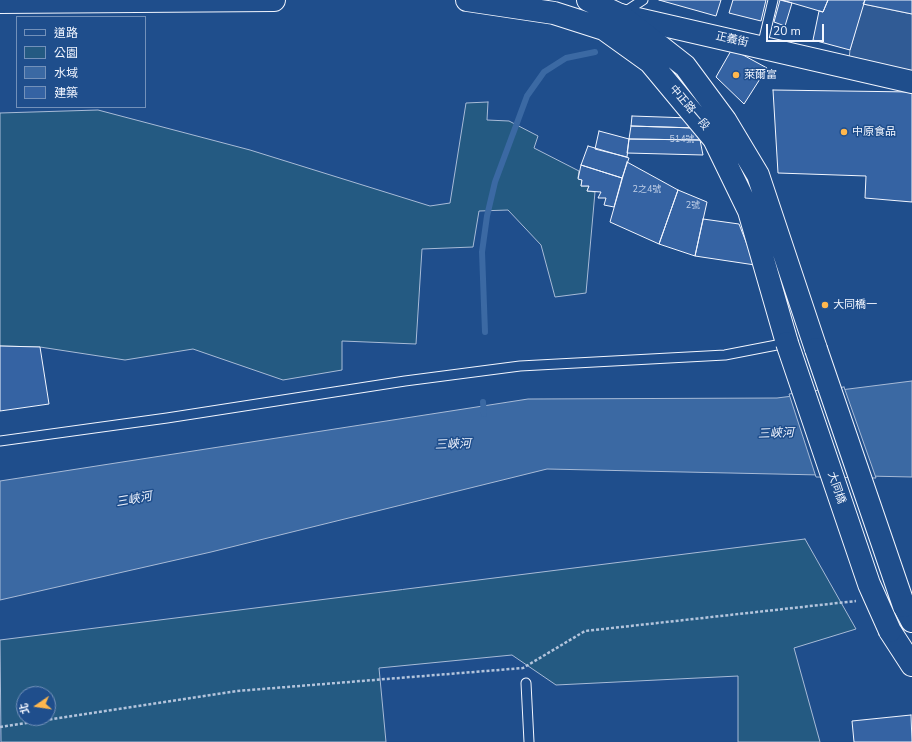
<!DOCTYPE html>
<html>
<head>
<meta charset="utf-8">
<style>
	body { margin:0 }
	#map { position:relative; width:912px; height:742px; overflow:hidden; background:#1f4e8c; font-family:"Nunito Sans","Noto Sans TC",sans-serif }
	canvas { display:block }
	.legend { position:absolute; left:16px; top:16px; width:130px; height:92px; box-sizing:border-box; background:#1f4e8c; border:1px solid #7391ba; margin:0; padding:5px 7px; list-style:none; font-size:12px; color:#f2f6ff }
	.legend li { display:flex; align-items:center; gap:8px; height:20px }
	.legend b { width:20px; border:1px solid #7391ba }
	.north { position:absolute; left:16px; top:686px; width:40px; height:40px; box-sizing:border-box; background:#1f4e8c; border:1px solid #7391ba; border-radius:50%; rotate:257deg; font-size:11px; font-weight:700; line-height:16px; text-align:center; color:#f2f6ff }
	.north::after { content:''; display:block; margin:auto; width:14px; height:18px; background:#ffb74d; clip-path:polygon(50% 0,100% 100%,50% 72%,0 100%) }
	.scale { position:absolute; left:766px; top:24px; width:58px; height:18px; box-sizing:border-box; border:2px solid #f2f6ff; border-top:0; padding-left:5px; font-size:12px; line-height:14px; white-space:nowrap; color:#f2f6ff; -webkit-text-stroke:3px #1f4e8c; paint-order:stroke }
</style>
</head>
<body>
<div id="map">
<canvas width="912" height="742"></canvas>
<ul class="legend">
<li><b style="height:5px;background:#1f4e8c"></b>道路</li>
<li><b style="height:11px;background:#245a82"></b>公園</li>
<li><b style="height:11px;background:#3b69a3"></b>水域</li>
<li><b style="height:11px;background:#3563a3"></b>建築</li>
</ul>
<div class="north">北</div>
<div class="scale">20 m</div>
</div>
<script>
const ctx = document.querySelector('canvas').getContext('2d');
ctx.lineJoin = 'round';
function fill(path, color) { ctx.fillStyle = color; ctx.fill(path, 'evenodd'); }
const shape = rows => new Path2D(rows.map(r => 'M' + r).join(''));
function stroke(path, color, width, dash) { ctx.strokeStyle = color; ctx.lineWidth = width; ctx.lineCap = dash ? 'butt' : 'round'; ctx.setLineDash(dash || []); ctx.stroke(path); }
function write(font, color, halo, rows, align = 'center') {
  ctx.font = font + ' "Nunito Sans","Noto Sans TC",sans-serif'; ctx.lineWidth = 3; ctx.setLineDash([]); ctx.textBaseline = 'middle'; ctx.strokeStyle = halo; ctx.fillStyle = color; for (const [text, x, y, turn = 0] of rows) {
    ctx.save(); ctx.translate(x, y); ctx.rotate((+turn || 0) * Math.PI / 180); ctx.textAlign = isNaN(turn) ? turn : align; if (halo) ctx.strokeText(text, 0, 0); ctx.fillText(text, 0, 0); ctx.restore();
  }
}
const green = shape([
	[488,102,487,120,509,121,538,136,534,148,579,171,578,178,582,180,581,186,589,186,587,191,595,192,586,293,555,297,541,245,508,210,479,211,473,247,422,249,416,344,342,341,342,370,283,380,193,349,125,360,40,347,0,346,0,113,98,110,250,150,430,206,450,203,466,103,488,102],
	[805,539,856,629,794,648,820,742,738,742,738,676,556,685,512,655,379,668,386,742,1,742,0,640,805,539],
	[24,694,48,694,48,718,24,718,24,694]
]);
const parking = shape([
	[863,4,912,14,912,73,849,59,850,50,863,4]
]);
const water = shape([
	[912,381,912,477,547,469,211,552,0,600,0,481,528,399,777,398,912,381]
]);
const pier = shape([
	[844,387,876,478,816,477,789,394,844,387]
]);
const stream = shape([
	[485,332,482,252,487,216,495,182,527,96,544,72,566,58,595,52],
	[483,402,484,414]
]);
const building = shape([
	[659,0,721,0,716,16,659,0],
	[733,0,766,0,761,21,729,13,733,0],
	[780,0,792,3,785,26,774,22,780,0],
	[782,0,828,0,823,12,782,0],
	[828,0,865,0,850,50,813,40,819,11,823,12,828,0],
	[865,0,912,0,912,14,863,4,865,0],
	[732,49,767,68,744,104,716,77,732,49],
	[773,90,912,92,912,202,865,198,866,176,778,173,773,90],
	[632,116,690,118,695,128,631,126,632,116],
	[631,126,695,128,700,140,629,139,631,126],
	[599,131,629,139,627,157,595,149,599,131],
	[629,139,700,140,703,155,627,153,629,139],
	[588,146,629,158,622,178,581,165,588,146],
	[627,162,678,190,659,244,610,222,627,162],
	[581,165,622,178,614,207,604,205,606,198,598,198,601,192,587,191,589,186,581,186,582,180,578,179,581,165],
	[678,190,707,202,695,256,659,244,678,190],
	[703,219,739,224,755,265,695,256,703,219],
	[0,346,40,347,49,404,0,411,0,346],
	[911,715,912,742,854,742,852,721,911,715]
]);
const path = shape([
	[0,727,237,691,523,668,585,631,856,601]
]);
const service = shape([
	[623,13,643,0],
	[762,47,773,0],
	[0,441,167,418,405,381,520,366,725,355,787,343],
	[526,683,529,742]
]);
const tertiary = shape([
	[616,18,620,15,912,82]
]);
const primary = shape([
	[467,0,554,13,604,29,650,62,714,139,749,211,787,343],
	[588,0,620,15,685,66,725,120,758,175,816,349],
	[0,2,274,0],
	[904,606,912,621],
	[890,631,912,665]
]);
const primaryBridge = shape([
	[787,343,869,584,890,631],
	[816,349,904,606]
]);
const markers = [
	[736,75,4,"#ffb74d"],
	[844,132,4,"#ffb74d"],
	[825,305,4,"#ffb74d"]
];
const numberNames = [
	["514號",682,140],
	["2之4號",647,190],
	["2號",693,206]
];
const streetNames = [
	["正義街",732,40,13],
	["中正路一段",689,108,50],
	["大同橋",836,488,71]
];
const poiNames = [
	["萊爾富",744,75],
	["中原食品",852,132],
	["大同橋一",833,305]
];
const waterNames = [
	["三峽河",776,434,-2],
	["三峽河",453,445,-2],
	["三峽河",134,500,-10]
];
fill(green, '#245a82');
stroke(green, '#a8bbd7', 1);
fill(parking, '#305b95');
stroke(parking, '#a8bbd7', 1);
fill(water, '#3b69a3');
stroke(water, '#a8bbd7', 1);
fill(pier, '#1f4e8c');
stroke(pier, '#a8bbd7', 1);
stroke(stream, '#3b69a3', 6);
fill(building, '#3563a3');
stroke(building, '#f2f6ff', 1);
stroke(service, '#f2f6ff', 11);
stroke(tertiary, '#f2f6ff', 24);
stroke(primary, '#f2f6ff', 24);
stroke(path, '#b3c4dc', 2.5, [3, 2]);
stroke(service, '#1f4e8c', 9);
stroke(tertiary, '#1f4e8c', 22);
stroke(primary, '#1f4e8c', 22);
stroke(primaryBridge, '#f2f6ff', 24, []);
stroke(primaryBridge, '#1f4e8c', 22);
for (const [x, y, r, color] of markers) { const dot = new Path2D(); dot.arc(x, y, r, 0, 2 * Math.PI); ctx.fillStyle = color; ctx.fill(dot); stroke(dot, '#1f4e8c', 1.5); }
write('9px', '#c3d1e8', null, numberNames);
write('11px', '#f2f6ff', '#1f4e8c', streetNames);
write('11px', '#f2f6ff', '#1f4e8c', poiNames, 'left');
write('italic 12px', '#f2f6ff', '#1f4e8c', waterNames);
</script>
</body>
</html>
